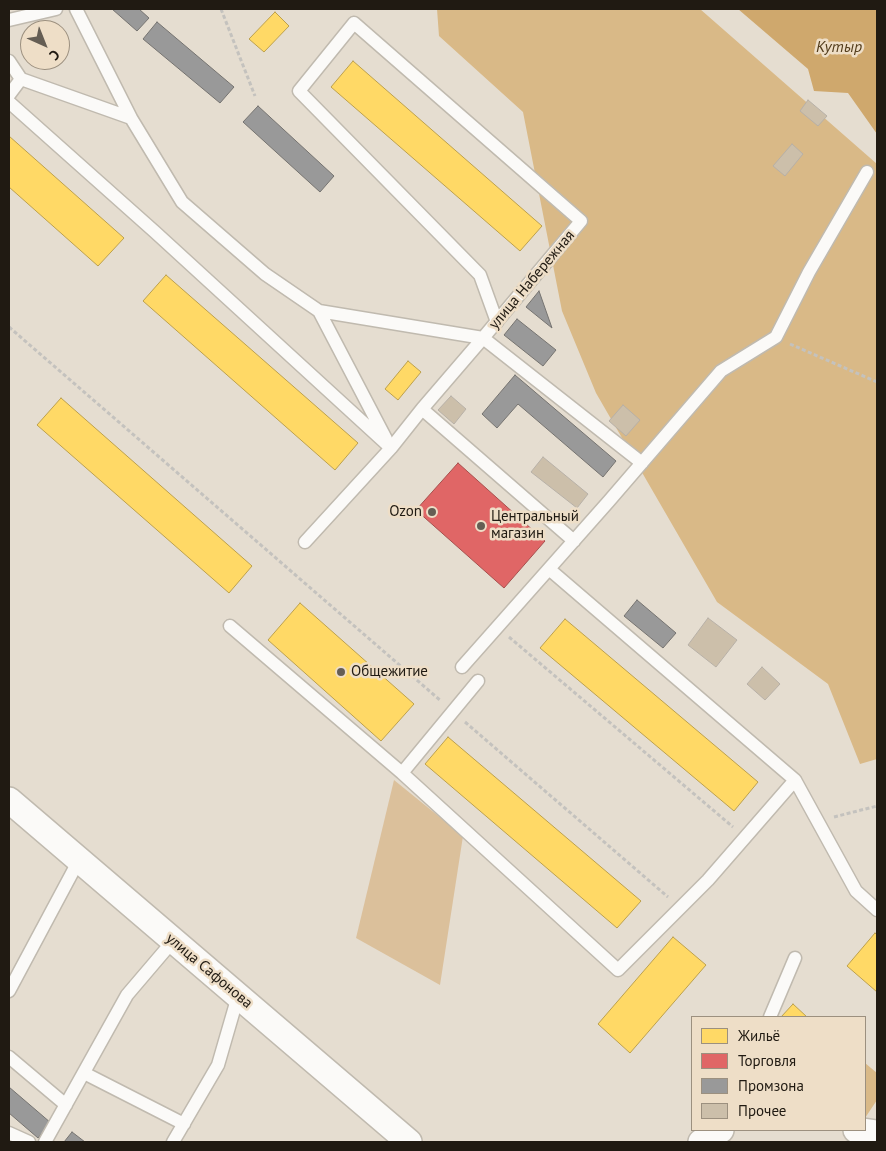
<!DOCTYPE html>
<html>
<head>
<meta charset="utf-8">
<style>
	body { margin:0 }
	#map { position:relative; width:886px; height:1151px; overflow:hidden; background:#e5ddd0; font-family:"PT Sans",sans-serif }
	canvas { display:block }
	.frame { position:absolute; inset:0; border:10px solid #201a12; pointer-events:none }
	.legend { position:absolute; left:691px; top:1016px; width:175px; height:115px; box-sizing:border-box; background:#eedec7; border:1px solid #9c907f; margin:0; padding:6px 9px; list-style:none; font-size:15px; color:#201a12 }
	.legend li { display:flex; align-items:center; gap:10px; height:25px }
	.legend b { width:25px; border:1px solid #9c907f }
	.north { position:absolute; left:20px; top:20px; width:50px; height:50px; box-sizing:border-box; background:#eedec7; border:1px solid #9c907f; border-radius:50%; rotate:136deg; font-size:14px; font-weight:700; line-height:20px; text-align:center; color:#201a12 }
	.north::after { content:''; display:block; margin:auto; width:18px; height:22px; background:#655e54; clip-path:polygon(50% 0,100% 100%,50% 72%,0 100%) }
</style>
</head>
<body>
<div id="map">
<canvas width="886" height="1151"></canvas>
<div class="frame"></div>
<ul class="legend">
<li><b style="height:14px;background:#ffd966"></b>Жильё</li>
<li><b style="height:14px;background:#e06666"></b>Торговля</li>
<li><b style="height:14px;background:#999"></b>Промзона</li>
<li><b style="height:14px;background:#ccbfaa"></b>Прочее</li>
</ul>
<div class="north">С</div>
</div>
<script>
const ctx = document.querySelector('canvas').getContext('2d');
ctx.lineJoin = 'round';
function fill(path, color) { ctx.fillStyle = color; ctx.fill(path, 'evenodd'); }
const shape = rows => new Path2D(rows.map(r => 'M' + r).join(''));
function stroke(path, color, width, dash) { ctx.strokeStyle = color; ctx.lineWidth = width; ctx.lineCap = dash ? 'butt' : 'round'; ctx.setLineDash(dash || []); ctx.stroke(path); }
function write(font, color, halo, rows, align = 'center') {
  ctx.font = font + ' "PT Sans",sans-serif'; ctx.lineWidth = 5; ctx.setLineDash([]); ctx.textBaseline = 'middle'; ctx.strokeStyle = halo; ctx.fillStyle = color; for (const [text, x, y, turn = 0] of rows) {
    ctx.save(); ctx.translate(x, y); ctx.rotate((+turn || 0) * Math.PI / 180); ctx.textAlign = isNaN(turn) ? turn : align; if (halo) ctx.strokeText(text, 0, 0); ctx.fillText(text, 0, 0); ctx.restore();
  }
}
const green = shape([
	[394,780,463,836,440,985,356,938]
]);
const forest = shape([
	[437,9,700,9,877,164,877,759,860,764,828,684,717,602,596,393,562,311,523,112,439,36],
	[865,1063,877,1073,877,1100,865,1118]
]);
const water = shape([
	[738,9,877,9,877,134,848,93,814,91,808,69]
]);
const homes = shape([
	[275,12,289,26,264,52,249,39,275,12],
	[353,61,542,226,520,251,331,87,353,61],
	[9,136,124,238,98,266,9,187,9,136],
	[166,275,358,443,335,470,143,301,166,275],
	[408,361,421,372,398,400,385,389,408,361],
	[61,398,252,566,229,593,37,425,61,398],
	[300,603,414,704,381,741,268,640,300,603],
	[565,619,758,782,734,811,540,648,565,619],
	[448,737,641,901,617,928,425,764,448,737],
	[875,933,877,935,877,992,847,966,875,933],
	[673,937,706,965,630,1053,598,1024,673,937],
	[793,1004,807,1017,781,1017,793,1004]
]);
const shops = shape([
	[458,463,545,541,504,588,416,510,458,463]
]);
const industry = shape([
	[112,9,139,9,149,18,137,31,112,9],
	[157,22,234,87,220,103,143,39,157,22],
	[258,106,334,176,320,192,243,122,258,106],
	[539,291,552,328,526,307,539,291],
	[517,319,556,350,543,366,504,335,517,319],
	[515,375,616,461,603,477,518,404,497,428,482,414,515,375],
	[637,600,676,633,663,648,624,616,637,600],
	[9,1087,51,1123,38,1138,9,1113,9,1087],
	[72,1132,85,1142,64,1142,72,1132]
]);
const building = shape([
	[808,100,827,116,818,126,800,111,808,100],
	[792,144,803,154,785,176,773,166,792,144],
	[451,396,466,409,454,424,438,410,451,396],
	[623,405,640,420,626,436,609,421,623,405],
	[543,457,588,494,577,508,531,472,543,457],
	[708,618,737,640,716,667,688,645,708,618],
	[762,667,780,684,765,700,747,684,762,667]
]);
const path = shape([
	[221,9,255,96],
	[9,327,441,701],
	[790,344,877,382],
	[509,637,733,827],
	[465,722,668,897],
	[834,817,877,806]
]);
const service = shape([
	[76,9,131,118],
	[9,20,56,9],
	[9,61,21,79,131,118,182,202,265,274,319,311,483,338,642,463],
	[9,95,21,79],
	[9,102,155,232,391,448],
	[319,311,386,439],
	[422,409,574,541],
	[305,542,391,448,422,409,483,338,581,221,354,23,299,91,480,275,497,322],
	[230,626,402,773,618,970,708,880,795,780,549,569],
	[462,667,609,501,721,371,776,337,809,272,867,172],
	[402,773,478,681],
	[795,780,856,891,877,910],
	[9,991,79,860],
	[770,1017,795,958],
	[9,1057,66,1105],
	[84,1073,184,1124],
	[9,1133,29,1142],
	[45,1142,127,995,173,941],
	[173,1142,218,1065,238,996]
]);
const minor = shape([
	[9,800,409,1142],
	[856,1130,877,1133],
	[701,1142,721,1130]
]);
const markers = [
	[432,512,5,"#655e54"],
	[481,526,5,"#655e54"],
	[341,672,5,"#655e54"]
];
const streetNames = [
	["улица Набережная",532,280,-50],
	["улица Сафонова",209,971,40]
];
const poiNames = [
	["Ozon",422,512,"right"],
	["Центральный",491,517],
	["магазин",491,534],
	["Общежитие",351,672]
];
const waterNames = [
	["Кутыр",839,47]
];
fill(green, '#dbc09b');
fill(forest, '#d9b987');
fill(water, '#cfa86d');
fill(homes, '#ffd966');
stroke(homes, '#bca04d', 1);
fill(shops, '#e06666');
stroke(shops, '#a64f4d', 1);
fill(industry, '#999');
stroke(industry, '#757370', 1);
fill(building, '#ccbfaa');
stroke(building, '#b7b0a7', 1);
stroke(service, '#c0baaf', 15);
stroke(minor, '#c0baaf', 28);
stroke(path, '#c4c2be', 3, [4, 2.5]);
stroke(service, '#fbfaf8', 12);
stroke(minor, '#fbfaf8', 25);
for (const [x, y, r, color] of markers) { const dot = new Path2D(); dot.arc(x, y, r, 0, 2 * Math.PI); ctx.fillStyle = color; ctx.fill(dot); stroke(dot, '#eedec7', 2); }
write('15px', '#201a12', '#eedec7', streetNames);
write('15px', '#201a12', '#eedec7', poiNames, 'left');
write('italic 16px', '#533d1c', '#eedec7', waterNames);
</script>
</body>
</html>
